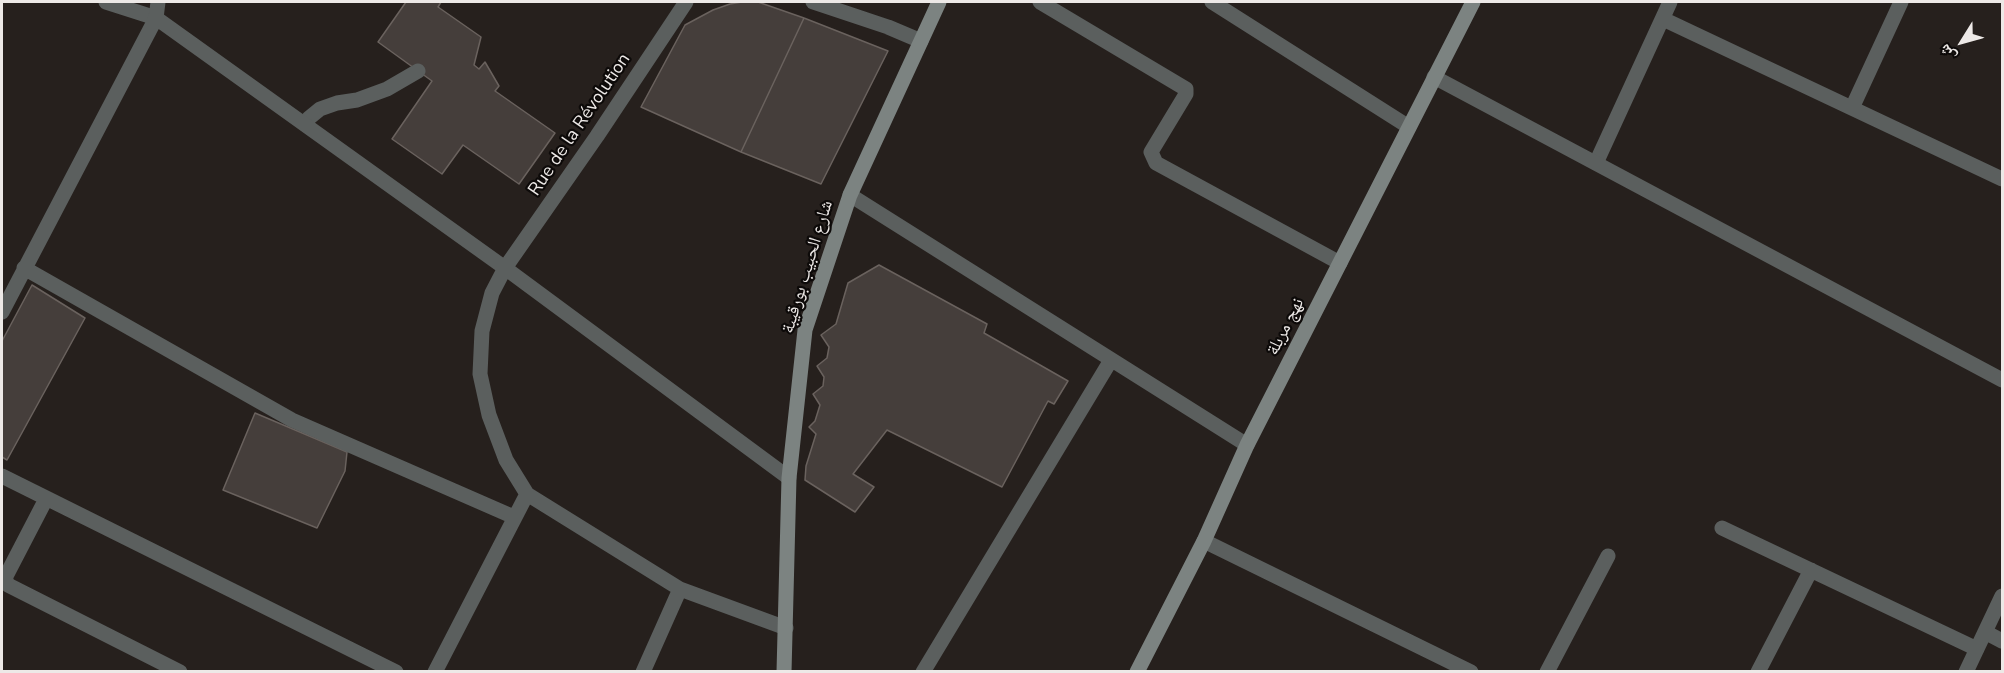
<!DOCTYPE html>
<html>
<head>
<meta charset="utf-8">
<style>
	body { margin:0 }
	#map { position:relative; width:2004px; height:673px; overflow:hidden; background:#26201d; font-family:"Nunito Sans","Noto Naskh Arabic",sans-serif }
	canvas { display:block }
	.frame { position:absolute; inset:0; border:3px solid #ede9e7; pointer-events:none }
	.north { position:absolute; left:1932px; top:12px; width:60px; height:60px; -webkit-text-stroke:4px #0d0a09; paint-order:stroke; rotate:233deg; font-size:16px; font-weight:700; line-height:24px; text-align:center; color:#ede9e7 }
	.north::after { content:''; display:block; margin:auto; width:21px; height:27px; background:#ede9e7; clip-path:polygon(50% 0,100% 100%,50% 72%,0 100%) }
</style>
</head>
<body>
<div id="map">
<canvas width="2004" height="673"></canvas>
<div class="frame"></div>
<div class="north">ش</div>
</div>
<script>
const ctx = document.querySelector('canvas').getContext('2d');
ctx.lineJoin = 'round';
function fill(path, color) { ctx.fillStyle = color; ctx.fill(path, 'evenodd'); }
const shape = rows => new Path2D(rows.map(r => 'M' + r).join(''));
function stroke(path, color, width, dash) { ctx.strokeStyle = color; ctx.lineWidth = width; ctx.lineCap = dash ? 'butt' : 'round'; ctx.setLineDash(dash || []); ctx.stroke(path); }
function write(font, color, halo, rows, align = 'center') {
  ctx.font = font + ' "Nunito Sans","Noto Naskh Arabic",sans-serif'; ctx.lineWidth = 4.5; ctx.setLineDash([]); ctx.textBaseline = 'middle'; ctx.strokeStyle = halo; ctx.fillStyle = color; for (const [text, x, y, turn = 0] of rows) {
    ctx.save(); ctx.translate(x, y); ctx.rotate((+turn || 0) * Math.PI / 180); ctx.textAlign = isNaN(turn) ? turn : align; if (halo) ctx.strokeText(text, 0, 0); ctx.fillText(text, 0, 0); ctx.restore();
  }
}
const building = shape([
	[406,2,441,2,438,7,481,37,474,65,479,69,485,62,499,86,495,91,555,133,519,184,463,145,442,174,392,139,432,81,378,42,406,2],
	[742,2,758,2,804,18,741,152,641,107,685,25,713,10,730,4,742,2],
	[804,18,888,51,821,184,741,152,804,18],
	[879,265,987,324,984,333,1068,381,1054,404,1048,401,1002,487,887,430,853,474,874,487,855,512,805,480,806,466,816,434,809,427,815,421,820,405,813,394,823,386,824,377,817,366,827,358,829,347,821,335,836,324,848,283,879,265],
	[32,285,85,318,7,460,2,457,2,341,32,285],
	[255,413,347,452,345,471,317,528,223,490,255,413]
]);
const service = shape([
	[1663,19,2002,179],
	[1852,108,1901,2],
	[306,125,309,118,320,109,337,103,357,100,387,89,418,71],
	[1596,163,1670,2]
]);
const pedestrian = shape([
	[106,2,156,18]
]);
const minor = shape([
	[686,2,597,136,505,268,492,293,482,331,480,374,489,415,506,460,527,494,680,589,786,628],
	[813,2,888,27,921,41],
	[1040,2,1186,89,1186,94,1151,152,1156,163,1340,263],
	[1212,2,1409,127],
	[156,18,158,2],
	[1434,77,2002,380],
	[850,195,1247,445],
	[24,268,292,420,514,517],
	[2,312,156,18,505,268,789,478],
	[2,476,396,672],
	[46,499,5,578,8,585,180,672],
	[1722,528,1977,649],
	[1204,541,1471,672],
	[1985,632,2002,641],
	[435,672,527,494],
	[643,672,680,589],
	[923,672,1111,360],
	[1547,672,1608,556],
	[1758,672,1811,570],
	[1966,672,2002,596]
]);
const secondary = shape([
	[784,672,789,478,805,330,850,195,939,2],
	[1137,672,1204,541,1247,445,1473,2]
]);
const streetNames = [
	["Rue de la Révolution",580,125,-56],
	["شارع الحبيب بورقيبة",808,267,-73],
	["نهج مربلة",1286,327,-63]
];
fill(building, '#453e3b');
stroke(building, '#6a625e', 1.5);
stroke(service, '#5b5f5e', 15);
stroke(pedestrian, '#5b5f5e', 15);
stroke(minor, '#5b5f5e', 15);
stroke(secondary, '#7c8381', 15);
write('18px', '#ede9e7', '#0d0a09', streetNames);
</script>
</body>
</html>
